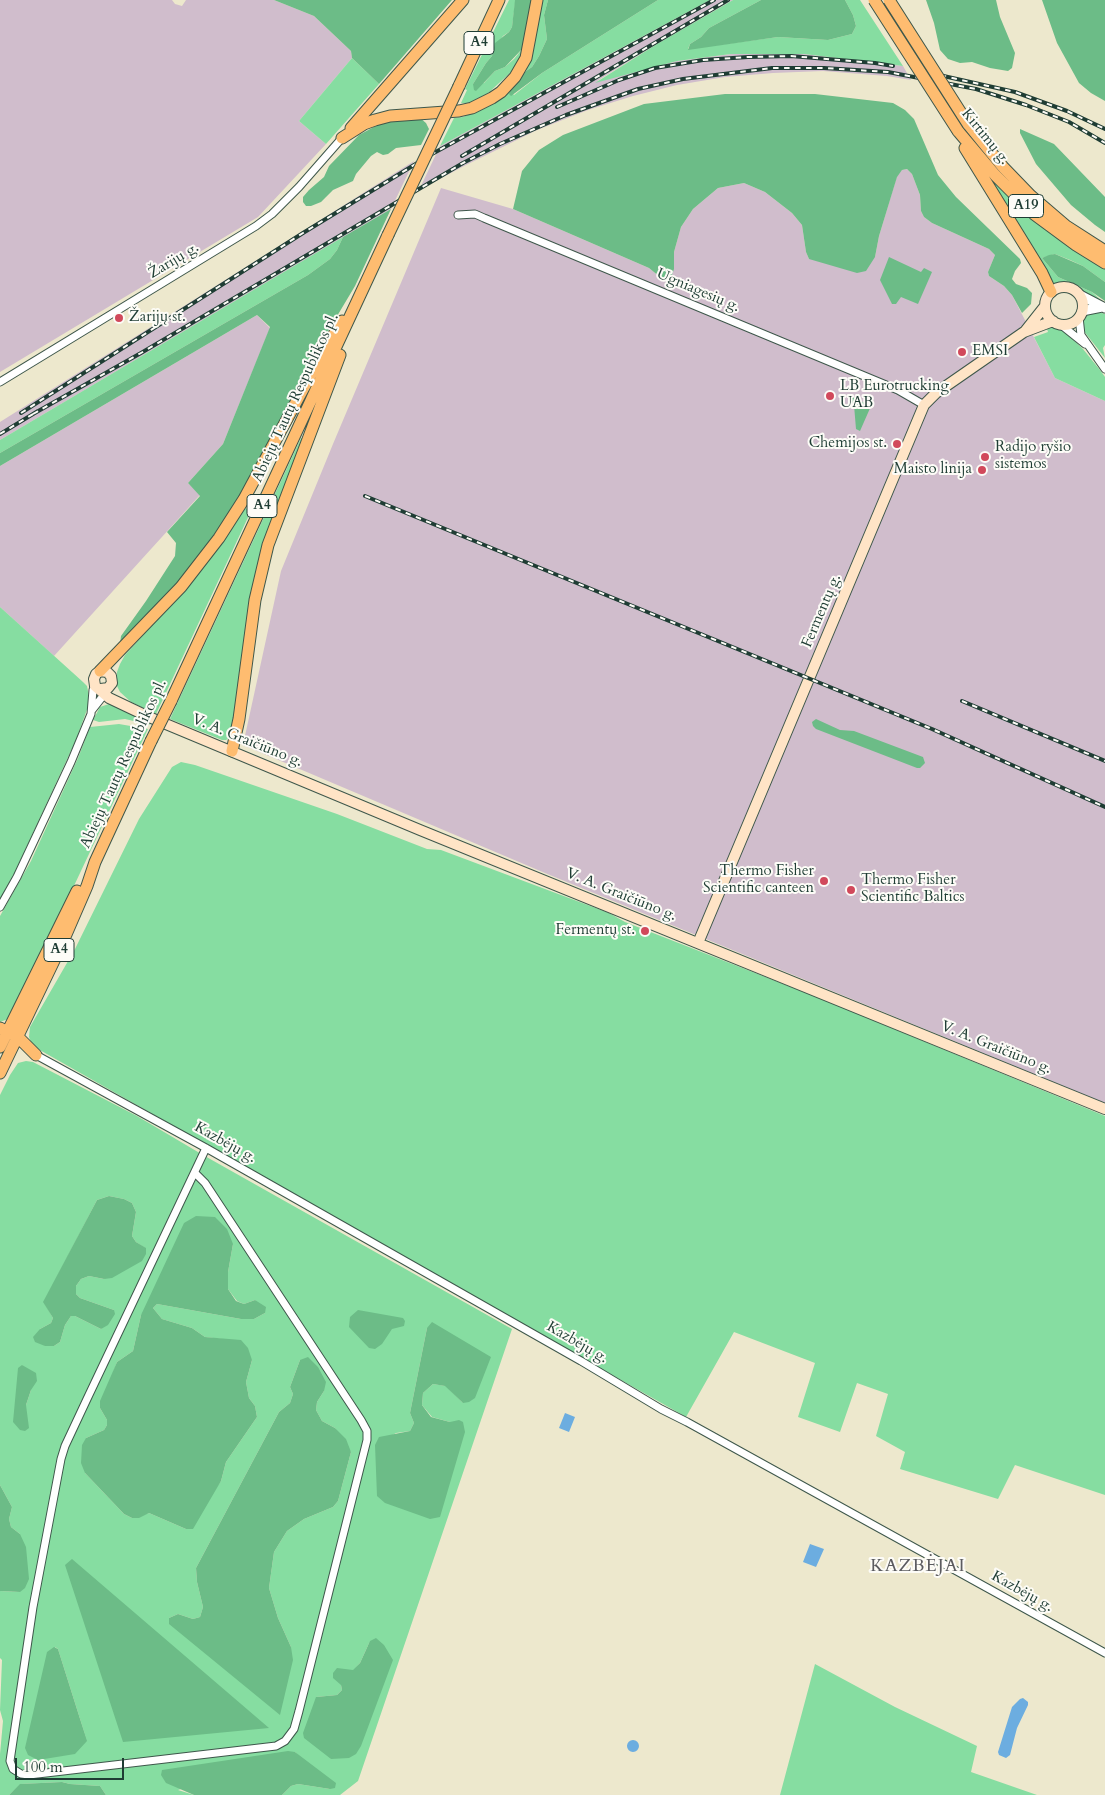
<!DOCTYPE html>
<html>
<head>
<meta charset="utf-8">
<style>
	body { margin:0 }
	#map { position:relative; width:1105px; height:1795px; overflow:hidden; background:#ede8cd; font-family:Cardo,serif }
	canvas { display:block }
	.scale { position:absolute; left:15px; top:1758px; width:109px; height:22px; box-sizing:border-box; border:2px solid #1f3d34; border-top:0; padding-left:6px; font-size:15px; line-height:18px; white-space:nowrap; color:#1f3d34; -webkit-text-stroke:4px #fdfcf7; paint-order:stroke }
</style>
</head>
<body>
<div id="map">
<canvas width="1105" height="1795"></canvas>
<div class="scale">100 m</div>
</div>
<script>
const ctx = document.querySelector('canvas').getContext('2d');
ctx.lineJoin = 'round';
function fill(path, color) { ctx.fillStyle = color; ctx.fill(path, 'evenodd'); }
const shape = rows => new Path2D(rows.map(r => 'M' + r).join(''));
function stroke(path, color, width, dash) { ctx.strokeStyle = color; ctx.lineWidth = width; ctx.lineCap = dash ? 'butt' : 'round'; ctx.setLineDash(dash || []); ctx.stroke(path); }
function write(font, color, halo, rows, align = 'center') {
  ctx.font = font + ' Cardo,serif'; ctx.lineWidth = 4; ctx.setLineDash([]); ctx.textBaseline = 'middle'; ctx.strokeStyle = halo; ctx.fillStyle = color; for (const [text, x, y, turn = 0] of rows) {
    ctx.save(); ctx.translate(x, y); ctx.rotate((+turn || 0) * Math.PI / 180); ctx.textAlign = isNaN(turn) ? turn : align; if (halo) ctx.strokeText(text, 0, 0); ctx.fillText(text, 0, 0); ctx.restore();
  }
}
const industrial = shape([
	[0,0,172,0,175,4,182,6,186,0,274,0,314,16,351,51,352,58,299,121,326,144,258,217,0,372],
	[710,0,733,0,657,44,597,81,677,61,731,54,767,53,804,54,903,66,911,80,887,76,823,71,773,73,725,77,677,85,633,96,588,110,537,130,464,166,419,190,440,146],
	[414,161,391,209,0,440,0,422],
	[907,169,912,174,920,195,921,211,924,217,932,223,989,249,995,255,988,272,989,276,1004,286,1012,295,1055,378,1105,401,1105,1103,545,873,243,745,281,571,333,444,441,188,513,209,649,268,660,277,674,269,674,252,681,227,693,209,718,188,744,183,765,192,792,213,802,225,806,252,809,259,875,257,879,236,897,176,902,170],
	[257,315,270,328,223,444,188,483,200,495,54,656,0,607,0,466]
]);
const green = shape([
	[509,0,515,0,515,4,512,27,509,32,503,36,493,50,492,56,486,63,473,84,484,83,495,71,505,67,514,59,523,48,522,55,511,72,485,96,477,101,466,103,461,103,467,90,465,89],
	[542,0,548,0,544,15,547,39,539,56,532,67,526,71,534,48],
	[658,0,710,0,440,146,454,118,463,117,487,107,510,91,514,95,542,73],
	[733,0,761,0,709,28,701,37,690,44,688,49,778,37,828,40,852,34,856,26,853,15,845,0,860,0,903,66,804,54,731,54,677,61,595,83,657,44],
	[352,58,379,84,326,144,299,121],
	[980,165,1022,209,1047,231,1105,269,1105,282,1083,266,1070,260,1055,254,1042,258,1058,277,1092,292,1102,301,1085,296,1076,287,1068,283,1055,285],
	[343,237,337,250,330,259,308,275,0,453,0,440],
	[1096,311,1105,314,1105,345,1103,348,1105,358,1083,330,1083,317,1086,314],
	[1046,326,1057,327,1064,331,1083,349,1100,370,1105,377,1105,401,1055,378,1034,337,1048,332],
	[301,438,303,438,268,531,256,571,250,603,232,735,226,740,222,740,170,719],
	[245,508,251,511,156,714,131,702,120,692,117,686,117,672,120,664,125,655,187,587],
	[0,607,83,682,87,686,89,696,89,704,76,740,14,874,0,899],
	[109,704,114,705,151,725,125,719,99,722,93,720,100,707],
	[119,724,148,729,13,1015,8,1019,0,1022,0,916,31,861,78,758,90,727],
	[181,762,195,765,337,814,427,849,441,850,609,913,625,922,819,998,1105,1116,1105,1495,1015,1465,998,1499,900,1469,905,1452,876,1436,888,1394,857,1383,840,1432,798,1417,815,1363,734,1332,686,1417,38,1049,31,1042,29,1037,30,1027,75,949,139,819,172,767],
	[26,1061,33,1062,137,1116,203,1155,512,1329,358,1781,340,1795,282,1795,291,1786,298,1784,330,1789,295,1752,178,1790,194,1795,106,1795,100,1786,70,1784,62,1782,21,1784,9,1795,0,1795,0,1754,3,1721,0,1710,2,1660,0,1658,0,1591,20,1592,20,1534,11,1527,9,1519,12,1507,0,1485,0,1095,10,1075,18,1063],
	[109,1196,124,1199,132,1203,136,1212,132,1236,136,1242,145,1248,104,1279,89,1276,81,1279,76,1286,76,1294,80,1298,114,1310,101,1329,75,1316,71,1316,65,1325,60,1342,54,1346,45,1346,40,1329,51,1323,53,1318,44,1302,97,1200],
	[233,1244,228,1272,228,1289,237,1301,244,1304,255,1300,265,1313,254,1319,241,1319,157,1304,153,1308,162,1319,192,1328,205,1337,222,1339,252,1360,246,1382,249,1398,255,1406,257,1417,226,1462,221,1481,186,1529,149,1513,132,1518,124,1514,85,1473,86,1438,104,1430,107,1425,107,1420,100,1408,117,1362,133,1351,141,1315],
	[427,1328,463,1403,446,1386,433,1384,423,1393,422,1405,432,1417,450,1422,376,1445,396,1433,410,1431,414,1423,410,1413],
	[300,1360,324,1391,317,1402,316,1410,322,1421,335,1428,351,1452,338,1501,333,1507,304,1519,287,1531,274,1552,269,1588,278,1618,291,1647,169,1618,178,1614,193,1619,200,1617,203,1607,197,1582,196,1568,279,1412,290,1403,293,1394,290,1387],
	[22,1365,31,1390,26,1405],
	[370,1641,331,1759,316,1697,337,1695,342,1690,341,1685,360,1663],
	[55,1647,58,1649,87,1741],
	[815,1664,895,1707,977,1746,971,1772,1037,1795,780,1795]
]);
const forest = shape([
	[274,0,452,0,379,84,352,58,351,51,314,16],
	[515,0,533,0,523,48,505,67,495,71,476,91,474,90,473,84,486,63,492,56,495,43,509,32,512,27],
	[548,0,658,0,542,73,511,96,509,94,510,91,526,71,532,67,539,56,547,39,544,15],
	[761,0,845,0,853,15,856,26,852,34,828,40,778,37,688,50,690,44,701,37,709,28],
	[926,0,996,0,1000,17,1015,53,1012,68,1008,71,990,68,972,62,960,63,948,59,940,50,934,23],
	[1042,0,1105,0,1105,101,1091,93,1079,83,1057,43],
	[725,94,815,94,893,103,905,110,914,119,938,175,956,197,1020,259,1021,263,1015,271,1012,279,1016,284,1027,288,1032,293,1031,304,1022,313,1012,295,1004,286,989,276,988,272,995,255,989,249,932,223,924,217,921,211,920,195,912,174,907,169,902,170,897,177,879,236,875,257,866,271,857,273,809,259,806,252,802,225,792,213,765,192,744,183,718,188,693,209,681,227,674,252,674,269,671,278,668,279,660,277,649,268,513,209,522,171,539,150,563,135,644,104],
	[420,118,426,123,429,129,421,145,396,148,388,154,383,155,377,152,371,156,356,174,353,181,333,190,321,202,311,206,306,206,303,202,303,197,309,190,324,177,329,166,359,135,385,121],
	[1020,129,1054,144,1105,197,1105,232,1095,225,1071,205,1036,164,1020,133],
	[391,209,355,286,315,353,247,485,228,518,178,584,120,644,121,636,146,601,175,556,176,543,167,532,200,496,188,483,223,444,270,327,257,315,0,466,0,453,308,275,330,259,337,250,343,237],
	[1055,254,1083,266,1105,282,1105,301,1092,292,1058,277,1042,258,1049,255],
	[889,257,921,272,924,268,932,272,918,304,901,297,896,304,892,304,880,280],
	[851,396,871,406,860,431,856,429,854,405,849,398],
	[816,719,840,730,854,731,923,757,925,763,920,768,917,768,816,729,813,726,812,722],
	[109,1196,124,1199,132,1203,136,1212,132,1236,136,1242,146,1248,146,1254,142,1261,112,1278,104,1279,89,1276,81,1279,76,1286,76,1294,80,1298,114,1310,115,1314,108,1325,101,1329,75,1316,71,1316,65,1325,60,1342,54,1346,45,1346,35,1342,33,1337,40,1329,51,1323,53,1318,43,1302,97,1200],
	[196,1216,215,1217,227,1229,233,1244,228,1272,228,1289,236,1301,244,1304,255,1300,266,1307,265,1313,254,1319,241,1319,157,1304,153,1308,162,1319,192,1328,205,1337,241,1340,248,1348,252,1360,246,1382,249,1398,255,1406,257,1417,226,1462,221,1481,193,1529,186,1529,149,1513,139,1518,132,1518,124,1514,85,1473,81,1463,82,1445,86,1438,104,1430,107,1425,107,1420,100,1408,100,1401,117,1362,133,1351,141,1315,184,1223],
	[358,1310,403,1318,405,1321,404,1326,392,1329,382,1344,375,1349,369,1348,349,1327,350,1317],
	[432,1322,491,1357,475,1398,469,1402,463,1403,445,1386,433,1384,423,1393,422,1405,431,1417,450,1422,459,1420,463,1422,465,1432,440,1517,430,1519,385,1503,377,1496,375,1445,379,1437,410,1431,414,1423,410,1413,427,1328],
	[308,1357,318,1367,326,1382,324,1391,317,1402,316,1410,322,1421,335,1428,346,1439,351,1452,338,1501,333,1507,304,1519,287,1531,274,1552,269,1588,278,1618,291,1647,293,1660,280,1715,169,1624,169,1618,178,1614,193,1619,200,1617,203,1607,197,1582,196,1568,279,1412,290,1403,293,1394,290,1387,300,1360],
	[22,1365,36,1373,37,1381,31,1390,26,1405,29,1428,25,1431,20,1430,13,1422,18,1368],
	[0,1485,12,1507,9,1519,11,1527,20,1534,26,1547,29,1579,25,1588,20,1592,0,1591],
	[72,1559,269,1728,123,1742,65,1565],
	[376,1638,384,1645,393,1660,361,1746,356,1754,349,1758,331,1759,304,1738,303,1733,316,1697,337,1695,342,1690,341,1685,333,1678,333,1673,337,1668,353,1670,360,1663,370,1641],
	[54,1647,58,1649,87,1741,75,1754,38,1760,28,1755,25,1748,47,1652],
	[288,1751,295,1752,336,1783,335,1788,330,1789,298,1784,291,1786,282,1795,194,1795,166,1783,161,1775,162,1770],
	[62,1782,70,1784,100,1786,106,1795,9,1795,20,1784]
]);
const water = shape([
	[565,1413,575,1417,569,1432,559,1428],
	[810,1544,824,1549,816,1567,803,1562],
	[1023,1698,1028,1702,1028,1705,1017,1728,1010,1755,1006,1758,999,1755,998,1752,1012,1707,1020,1699],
	'627 1746a6 6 0 1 1 12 0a6 6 0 1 1-12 0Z'
]);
const minor = shape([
	[458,215,475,214,484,218,898,390,924,405],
	[1079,317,1081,335,1105,369],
	[1060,324,1085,344],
	[0,382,256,226,272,214,299,187,342,138],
	[92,710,107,691],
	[0,907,17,877,71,762,91,714,93,690,95,686],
	[36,1055,206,1148,581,1361,661,1409,687,1422,1105,1653],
	[195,1173,205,1183,361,1420,367,1431,367,1440,299,1711,294,1729,285,1741,276,1746,29,1775,21,1774,13,1769,10,1761,33,1607,61,1459,65,1446,87,1399,206,1148]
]);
const tertiary = shape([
	[1080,295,1105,308],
	[1082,311,1102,307]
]);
const secondary = shape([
	'1045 306a19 19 0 1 1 38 0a19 19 0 1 1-38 0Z',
	[1026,330,1045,306],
	[101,689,108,688,112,683,111,676,107,672,100,671,96,674,94,679,95,686,109,698,149,717,420,830,1105,1109],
	[698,943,924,405,936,393,1024,332,1053,321]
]);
const trunk = shape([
	[459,86,499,0],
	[968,124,1003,167,1031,196,1066,226,1105,251],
	[351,128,463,0],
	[958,131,995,175,1034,214,1076,245,1105,263],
	[342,138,364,124,375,120,390,116,459,111,472,108,492,98,501,92,515,77,526,58,537,0],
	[965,148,1042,273,1051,292],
	[100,671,181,587,219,538,244,499,322,354,342,321],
	[171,701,388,235],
	[232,751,239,719,255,600,268,545,340,355],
	[0,1028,18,1037,36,1055],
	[0,1047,77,891],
	[0,1073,61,946,87,886,95,862,151,741]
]);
const rail = shape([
	[930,73,1015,92,1067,111,1105,129],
	[557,107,619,80,655,68,703,60,748,57,791,56,875,63,893,66],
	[462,156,728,0],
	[21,413,303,233,432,154,714,0],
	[33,414,141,353,463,163,500,144,566,115,638,89,683,79,772,68,824,68,888,72,976,89,1026,105,1069,122,1105,143],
	[0,434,38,411],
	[365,496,932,729,1105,807],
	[962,701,1105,761]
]);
const trunkBridge = shape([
	[874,0,958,131],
	[889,0,968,124],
	[388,235,459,86],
	[151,741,171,701]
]);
const markers = [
	[119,318,5,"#d1495b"],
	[962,352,5,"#d1495b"],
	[830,396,5,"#d1495b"],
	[897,444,5,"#d1495b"],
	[985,457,5,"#d1495b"],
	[982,470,5,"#d1495b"],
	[824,881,5,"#d1495b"],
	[851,890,5,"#d1495b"],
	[645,931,5,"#d1495b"]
];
const shields = [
	[479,43,30],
	[1026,206,35],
	[262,506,30],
	[59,950,30]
];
const shieldNames = [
	["A4",479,43],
	["A19",1026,206],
	["A4",262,506],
	["A4",59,950]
];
const streetNames = [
	["Kirtimų g.",985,137,51],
	["Žarijų g.",174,261,-31],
	["Ugniagesių g.",698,291,23],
	["Abiejų Tautų Respublikos pl.",296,398,-65],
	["Fermentų g.",822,611,-67],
	["V. A. Graičiūno g.",247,741,22],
	["Abiejų Tautų Respublikos pl.",124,764,-65],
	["V. A. Graičiūno g.",621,895,22],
	["V. A. Graičiūno g.",996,1048,22],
	["Kazbėjų g.",225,1143,29],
	["Kazbėjų g.",577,1343,30],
	["Kazbėjų g.",1022,1592,29]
];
const poiNames = [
	["Žarijų st.",129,318],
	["EMSI",972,352],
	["LB Eurotrucking",840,387],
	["UAB",840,404],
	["Chemijos st.",887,444,"right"],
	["Radijo ryšio",995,448],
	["sistemos",995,465],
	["Maisto linija",972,470,"right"],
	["Thermo Fisher",814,872,"right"],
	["Scientific canteen",814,889,"right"],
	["Thermo Fisher",861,881],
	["Scientific Baltics",861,898],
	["Fermentų st.",635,931,"right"]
];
const quarterNames = [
	["KAZBĖJAI",918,1567]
];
fill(industrial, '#d0bdcc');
fill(green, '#86dda1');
fill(forest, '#6cbc87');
fill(water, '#6cade0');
stroke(minor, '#3e574b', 9);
stroke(tertiary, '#3e574b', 11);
stroke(secondary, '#3e574b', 12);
stroke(trunk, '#3e574b', 13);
stroke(minor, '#fff', 7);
stroke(tertiary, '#fff', 9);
stroke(secondary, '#ffe4c6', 10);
stroke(trunk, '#febc70', 11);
stroke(rail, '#1f3d34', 4);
stroke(rail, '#fdfcf7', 2, [5.5]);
stroke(trunkBridge, '#3e574b', 13, []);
stroke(trunkBridge, '#febc70', 11);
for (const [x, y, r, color] of markers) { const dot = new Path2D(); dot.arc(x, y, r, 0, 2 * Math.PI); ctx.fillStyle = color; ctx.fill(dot); stroke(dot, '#fdfcf7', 2); }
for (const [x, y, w] of shields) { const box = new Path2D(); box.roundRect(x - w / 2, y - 11.5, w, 23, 4); ctx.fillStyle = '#fdfcf7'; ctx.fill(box); stroke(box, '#1f3d34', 1); }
write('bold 14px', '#1f3d34', null, shieldNames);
write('15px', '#1f3d34', '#fdfcf7', streetNames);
write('15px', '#1f3d34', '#fdfcf7', poiNames, 'left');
ctx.letterSpacing = '1px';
write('18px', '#5c5c60', '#fdfcf7', quarterNames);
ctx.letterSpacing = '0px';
</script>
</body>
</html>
